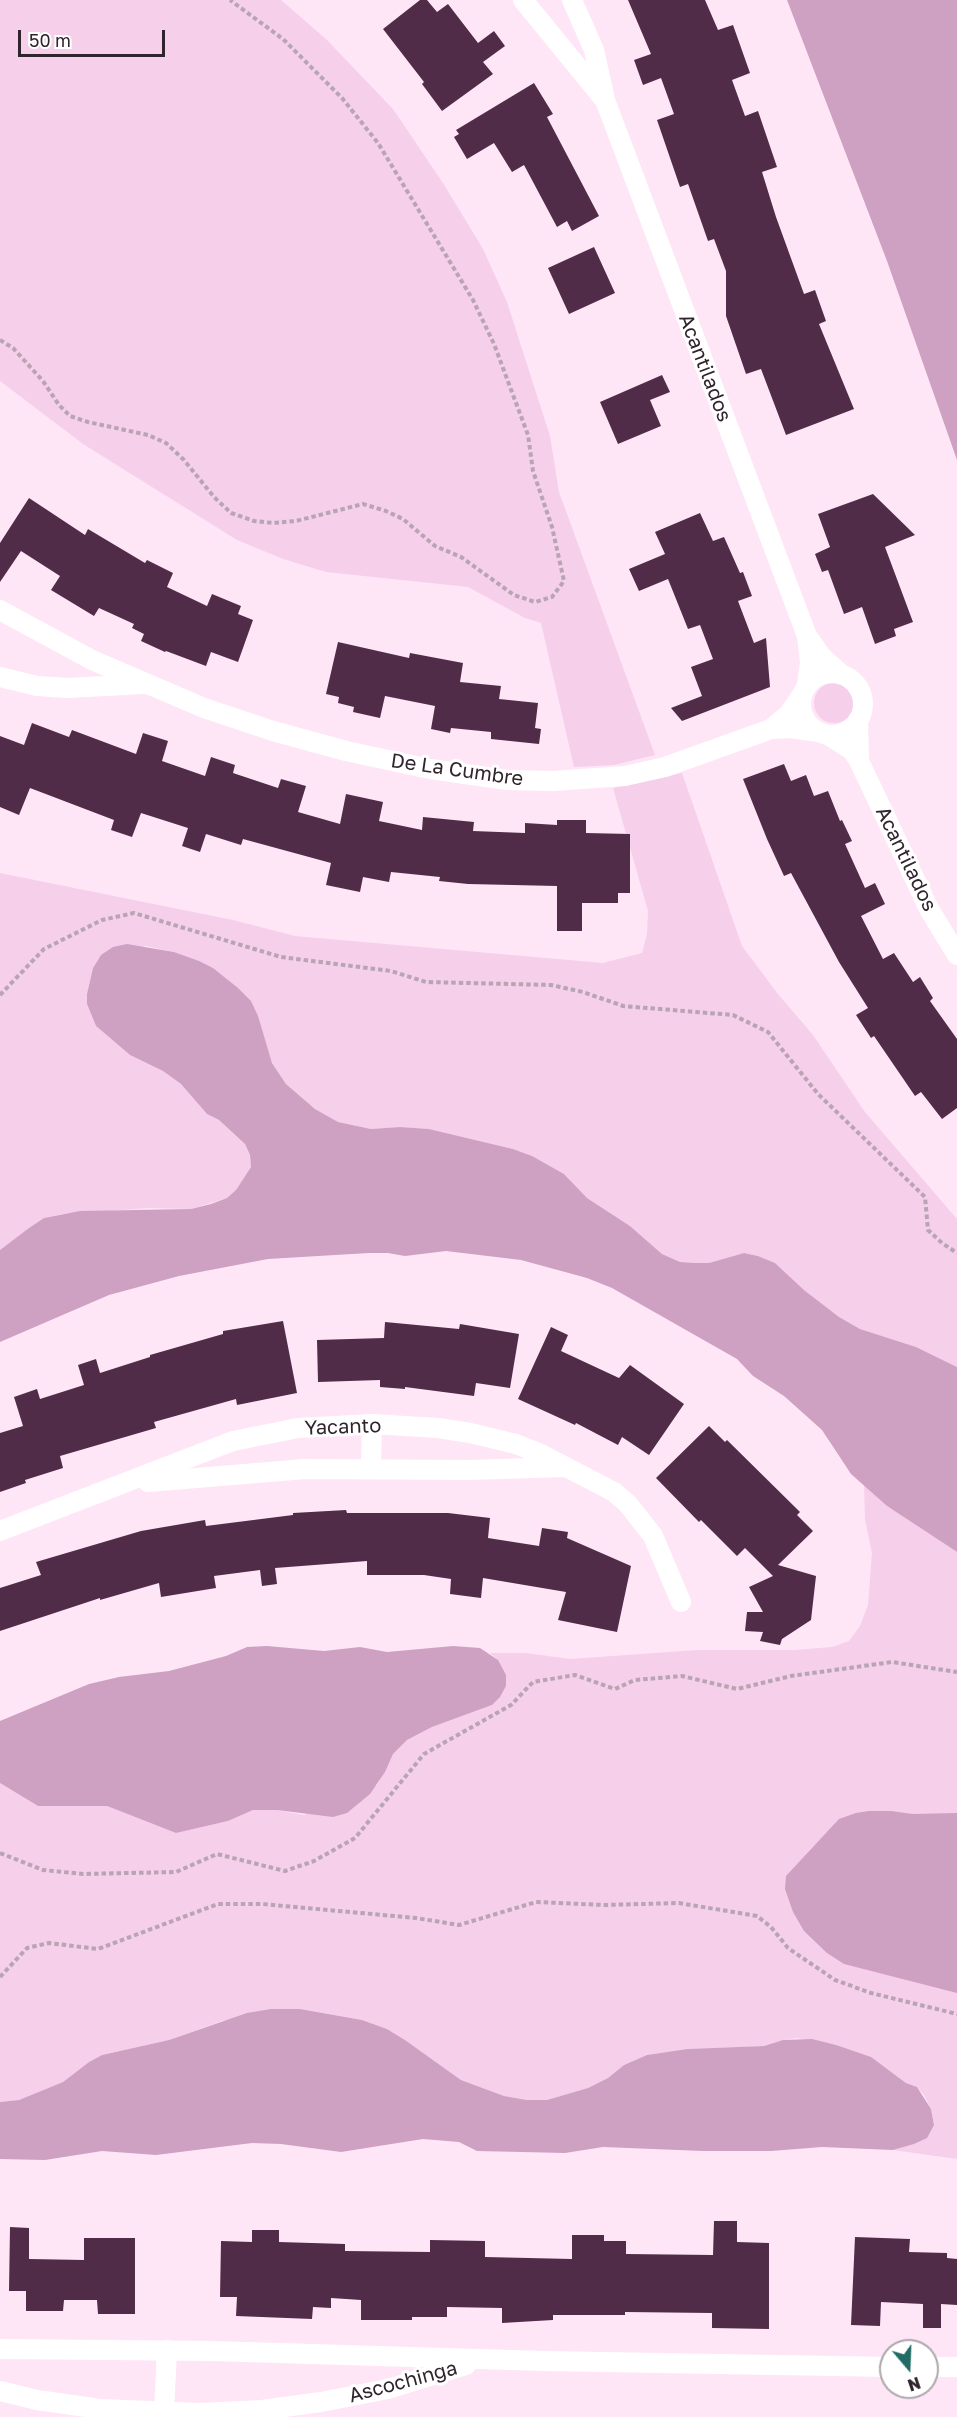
<!DOCTYPE html>
<html>
<head>
<meta charset="utf-8">
<style>
	body { margin:0 }
	#map { position:relative; width:957px; height:2417px; overflow:hidden; background:#fee6f7; font-family:"Golos Text",sans-serif }
	canvas { display:block }
	.north { position:absolute; left:879px; top:2339px; width:60px; height:60px; box-sizing:border-box; background:#fff; border:2px solid #aca8ab; border-radius:50%; rotate:161deg; font-size:16px; font-weight:700; line-height:24px; text-align:center; color:#30252d }
	.north::after { content:''; display:block; margin:auto; width:21px; height:27px; background:#216b64; clip-path:polygon(50% 0,100% 100%,50% 72%,0 100%) }
	.scale { position:absolute; left:18px; top:30px; width:147px; height:27px; box-sizing:border-box; border:3px solid #30252d; border-top:0; padding-left:8px; font-size:18px; line-height:21px; white-space:nowrap; color:#30252d; -webkit-text-stroke:4px #fff; paint-order:stroke }
</style>
</head>
<body>
<div id="map">
<canvas width="957" height="2417"></canvas>
<div class="north">N</div>
<div class="scale">50 m</div>
</div>
<script>
const ctx = document.querySelector('canvas').getContext('2d');
ctx.lineJoin = 'round';
function fill(path, color) { ctx.fillStyle = color; ctx.fill(path, 'evenodd'); }
const shape = rows => new Path2D(rows.map(r => 'M' + r).join(''));
function stroke(path, color, width, dash) { ctx.strokeStyle = color; ctx.lineWidth = width; ctx.lineCap = dash ? 'butt' : 'round'; ctx.setLineDash(dash || []); ctx.stroke(path); }
function write(font, color, halo, rows, align = 'center') {
  ctx.font = font + ' "Golos Text",sans-serif'; ctx.lineWidth = 6; ctx.setLineDash([]); ctx.textBaseline = 'middle'; ctx.strokeStyle = halo; ctx.fillStyle = color; for (const [text, x, y, turn = 0] of rows) {
    ctx.save(); ctx.translate(x, y); ctx.rotate((+turn || 0) * Math.PI / 180); ctx.textAlign = isNaN(turn) ? turn : align; if (halo) ctx.strokeText(text, 0, 0); ctx.fillText(text, 0, 0); ctx.restore();
  }
}
const green = shape([
	[0,0,281,0,326,39,393,109,443,183,483,249,507,302,550,436,559,492,655,755,614,765,574,767,541,623,525,618,468,587,326,572,283,559,237,540,83,444,0,381],
	'814 703a20 20 0 1 1 40 0a20 20 0 1 1-40 0Z',
	[682,773,742,946,778,994,813,1035,865,1112,957,1219,957,1367,916,1347,860,1329,839,1317,804,1290,775,1263,758,1256,744,1253,709,1263,696,1263,680,1262,662,1254,630,1226,587,1198,564,1174,531,1156,513,1149,429,1129,400,1127,371,1129,338,1122,315,1109,286,1084,272,1063,266,1046,213,968,174,952,146,946,101,955,93,968,87,994,87,1004,96,1026,130,1055,163,1071,181,1084,207,1114,219,1120,245,1144,250,1155,251,1167,236,1190,227,1198,191,1209,149,1208,62,1214,44,1218,0,1250,0,873,233,920,295,936,603,963,642,953,647,934,648,911,613,788],
	[864,1484,887,1506,957,1552,957,2159,893,2150,914,2144,927,2137,934,2124,931,2109,924,2095,917,2087,906,2083,890,2071,836,2045,797,2038,783,2040,764,2046,687,2049,647,2055,624,2065,608,2078,588,2088,547,2100,527,2100,504,2096,461,2080,405,2040,387,2029,362,2020,300,2009,222,2021,169,2040,102,2055,89,2062,63,2082,19,2100,0,2102,0,1783,38,1806,107,1806,176,1833,228,1821,253,1810,277,1810,304,1815,377,1785,393,1754,407,1740,432,1727,492,1705,498,1660,490,1653,526,1653,570,1659,697,1650,794,1650,832,1647,849,1641,860,1626,868,1605,872,1553,865,1520]
]);
const water = shape([
	[787,0,957,0,957,460,887,261],
	[127,944,174,952,199,961,213,968,238,988,251,1001,258,1016,272,1063,286,1084,315,1109,338,1122,371,1129,400,1127,429,1129,513,1149,532,1156,564,1174,587,1198,630,1226,662,1254,680,1262,696,1263,709,1263,744,1253,758,1256,775,1263,804,1290,839,1317,860,1329,916,1347,957,1367,957,1552,887,1506,851,1474,822,1430,784,1396,753,1376,737,1359,612,1288,587,1278,521,1260,446,1251,405,1256,388,1253,369,1253,268,1259,179,1276,109,1295,0,1342,0,1250,29,1228,44,1218,80,1211,191,1209,211,1204,227,1198,236,1190,251,1167,250,1155,245,1144,219,1120,207,1114,181,1084,163,1071,130,1055,96,1026,87,1004,87,994,93,968,101,955,113,947],
	[267,1646,324,1651,360,1647,387,1652,453,1646,480,1648,498,1660,506,1675,506,1686,500,1697,492,1705,432,1727,407,1740,393,1754,385,1772,370,1794,347,1813,333,1817,277,1810,253,1810,228,1821,176,1833,107,1806,38,1806,0,1783,0,1721,89,1684,119,1677,169,1671,226,1656,247,1647],
	[869,1811,891,1811,913,1814,957,1813,957,1993,844,1964,827,1953,804,1931,793,1912,785,1889,786,1876,839,1819,856,1813],
	[271,2009,300,2009,362,2020,387,2029,405,2040,461,2080,504,2096,527,2100,547,2100,588,2088,608,2078,624,2065,647,2055,687,2049,764,2046,783,2040,812,2039,836,2045,871,2057,906,2083,917,2087,931,2109,934,2125,927,2138,914,2144,893,2150,822,2147,771,2151,703,2151,603,2147,565,2153,477,2151,459,2142,423,2139,341,2152,281,2144,252,2143,156,2155,102,2151,45,2160,0,2159,0,2102,19,2100,63,2082,89,2062,102,2055,169,2040,247,2013]
]);
const building = shape([
	[420,0,427,0,437,12,448,4,478,43,494,31,505,46,483,62,493,74,442,111,422,84,424,82,383,29],
	[628,0,705,0,718,30,733,25,750,73,732,80,745,116,758,111,777,167,762,172,776,217,804,294,815,290,826,321,819,324,854,409,786,435,761,369,746,374,726,316,726,271,714,239,708,241,688,184,680,187,657,120,674,114,661,78,643,85,634,60,651,54],
	[534,83,553,114,547,117,599,216,572,231,567,221,557,227,524,165,512,172,494,143,467,159,454,137,459,134,456,130],
	[594,247,615,293,569,314,548,268],
	[662,375,670,392,650,400,661,426,618,444,600,402],
	[873,494,915,535,885,547,913,622,894,629,896,636,875,644,862,607,844,614,828,570,822,572,815,554,830,547,818,514],
	[29,498,85,535,88,529,145,563,147,560,173,573,167,587,207,606,212,594,241,606,238,614,253,620,238,662,211,652,206,666,166,651,165,652,141,641,144,634,132,628,134,624,99,608,94,616,51,590,60,576,21,551,0,582,0,543],
	[700,513,713,541,724,537,740,573,743,572,752,596,738,601,754,643,766,638,770,687,682,721,671,708,702,696,691,667,713,659,700,625,688,629,668,579,639,591,629,569,665,554,655,532],
	[338,642,409,658,410,653,463,663,460,682,501,686,499,699,538,703,535,728,541,729,539,744,491,739,491,732,451,728,450,733,431,729,435,706,385,696,380,718,353,712,354,707,338,703,339,697,326,694],
	[32,723,69,737,72,730,136,754,143,733,168,741,162,761,205,776,211,757,235,765,233,773,278,788,281,779,306,786,298,812,340,824,346,794,383,802,379,821,422,830,423,817,474,822,473,831,525,833,525,823,557,825,557,820,586,820,586,833,630,834,630,893,618,893,618,903,582,903,582,931,557,931,557,886,468,884,439,881,440,877,391,872,389,882,363,877,360,892,326,885,331,863,243,839,241,845,206,834,200,852,182,846,188,828,141,813,132,837,111,830,114,820,30,788,19,815,0,807,0,736,24,745],
	[784,764,791,781,806,775,814,796,828,791,840,821,842,820,852,841,845,844,865,888,875,883,885,904,861,916,883,959,894,953,913,982,920,977,933,998,930,1001,957,1039,957,1108,942,1119,921,1092,915,1096,874,1036,871,1038,856,1015,868,1008,839,962,791,873,784,876,767,839,743,779],
	[283,1321,297,1393,237,1405,236,1399,154,1422,156,1428,60,1456,63,1468,25,1480,26,1483,0,1492,0,1433,23,1426,14,1397,37,1389,40,1399,84,1385,78,1365,96,1359,100,1373,150,1357,150,1355,223,1334,223,1331],
	[385,1322,459,1329,460,1324,519,1334,510,1388,476,1383,474,1396,405,1387,405,1389,380,1387,380,1380,318,1382,317,1340,384,1338],
	[551,1327,568,1335,561,1351,619,1378,630,1365,684,1404,649,1455,622,1437,618,1445,576,1423,575,1425,518,1399],
	[709,1426,725,1442,727,1440,800,1512,797,1515,813,1531,778,1565,816,1576,811,1620,782,1639,780,1645,760,1641,763,1632,745,1631,747,1612,763,1612,749,1587,773,1576,745,1548,737,1556,701,1520,699,1522,656,1478],
	[346,1510,347,1513,448,1513,490,1518,488,1538,539,1546,542,1528,568,1532,567,1538,631,1566,617,1632,558,1620,566,1592,483,1578,481,1598,450,1594,451,1579,424,1575,367,1575,367,1561,275,1568,277,1584,262,1586,260,1570,214,1576,216,1588,161,1597,159,1583,100,1600,100,1598,0,1631,0,1588,41,1575,36,1562,141,1531,205,1520,206,1526,293,1515,293,1513],
	[714,2221,737,2221,737,2242,769,2243,769,2329,712,2328,712,2313,625,2312,625,2315,553,2315,553,2320,502,2323,502,2308,447,2307,447,2317,412,2317,412,2320,361,2320,361,2300,331,2298,331,2308,313,2307,312,2319,236,2316,237,2297,220,2297,221,2241,252,2242,252,2230,279,2230,279,2242,345,2244,345,2251,430,2252,430,2240,485,2241,485,2257,572,2259,572,2235,604,2235,604,2241,626,2241,626,2254,713,2255],
	[10,2227,29,2228,29,2259,84,2260,84,2238,135,2238,135,2314,98,2314,97,2300,64,2300,63,2311,26,2311,26,2291,9,2291],
	[855,2237,910,2239,909,2252,947,2253,947,2258,957,2259,957,2305,941,2304,941,2328,923,2328,923,2304,881,2302,880,2326,851,2325]
]);
const path = shape([
	[0,340,13,348,43,381,59,405,70,416,88,422,148,435,166,443,184,460,214,497,231,513,254,521,273,523,296,521,363,504,386,511,403,519,435,546,461,557,514,595,535,602,552,597,564,581,552,527,533,471,528,435,494,344,473,300,378,143,342,98,283,39,230,0],
	[0,995,44,949,102,920,134,913,281,957,391,971,426,982,551,985,583,992,623,1006,733,1015,768,1032,818,1094,925,1197,928,1230,942,1243,957,1253],
	[0,1853,43,1870,83,1874,176,1872,217,1854,285,1871,314,1861,355,1838,424,1754,511,1705,533,1682,575,1675,615,1689,635,1680,682,1676,737,1689,791,1676,892,1662,957,1672],
	[0,1977,27,1948,49,1943,98,1949,218,1904,262,1904,416,1918,459,1925,536,1902,604,1905,679,1903,757,1916,771,1927,788,1948,835,1980,871,1993,957,2014]
]);
const minor = shape([
	[523,0,603,98],
	[572,0,594,50,605,100,807,636],
	[0,610,92,660,204,708,273,731,346,751,430,769,507,780,553,781,625,776,665,767,771,729],
	'801 704a31 31 0 1 1 62 0a31 31 0 1 1-62 0Z',
	[0,677,37,686,68,688,143,684],
	[807,685,810,662,807,636,822,657,842,675],
	[802,695,789,714,771,729,790,728,819,732],
	[828,735,852,750,859,761,858,720],
	[859,761,929,909,957,955],
	[371,1468,372,1424],
	[148,1482,305,1469,470,1470,564,1467],
	[0,1531,233,1441,298,1428,372,1424,438,1428,470,1433,516,1444,541,1454,614,1492,628,1504,653,1536,681,1602],
	[0,2349,212,2351,545,2361,891,2367],
	[927,2367,957,2367],
	[0,2391,37,2400,100,2409,199,2413,262,2410,321,2402,388,2389,466,2365],
	[164,2412,167,2350]
]);
const streetNames = [
	["Acantilados",705,368,69],
	["De La Cumbre",457,770,8],
	["Acantilados",906,859,64],
	["Yacanto",343,1427,-2],
	["Ascochinga",403,2382,-15]
];
fill(green, '#f6cfeb');
fill(water, '#cea1c2');
fill(building, '#512c48');
stroke(path, '#b8a4b2', 4, [4.5, 3]);
stroke(minor, '#fff', 20);
write('20px', '#30252d', '#fff', streetNames);
</script>
</body>
</html>
